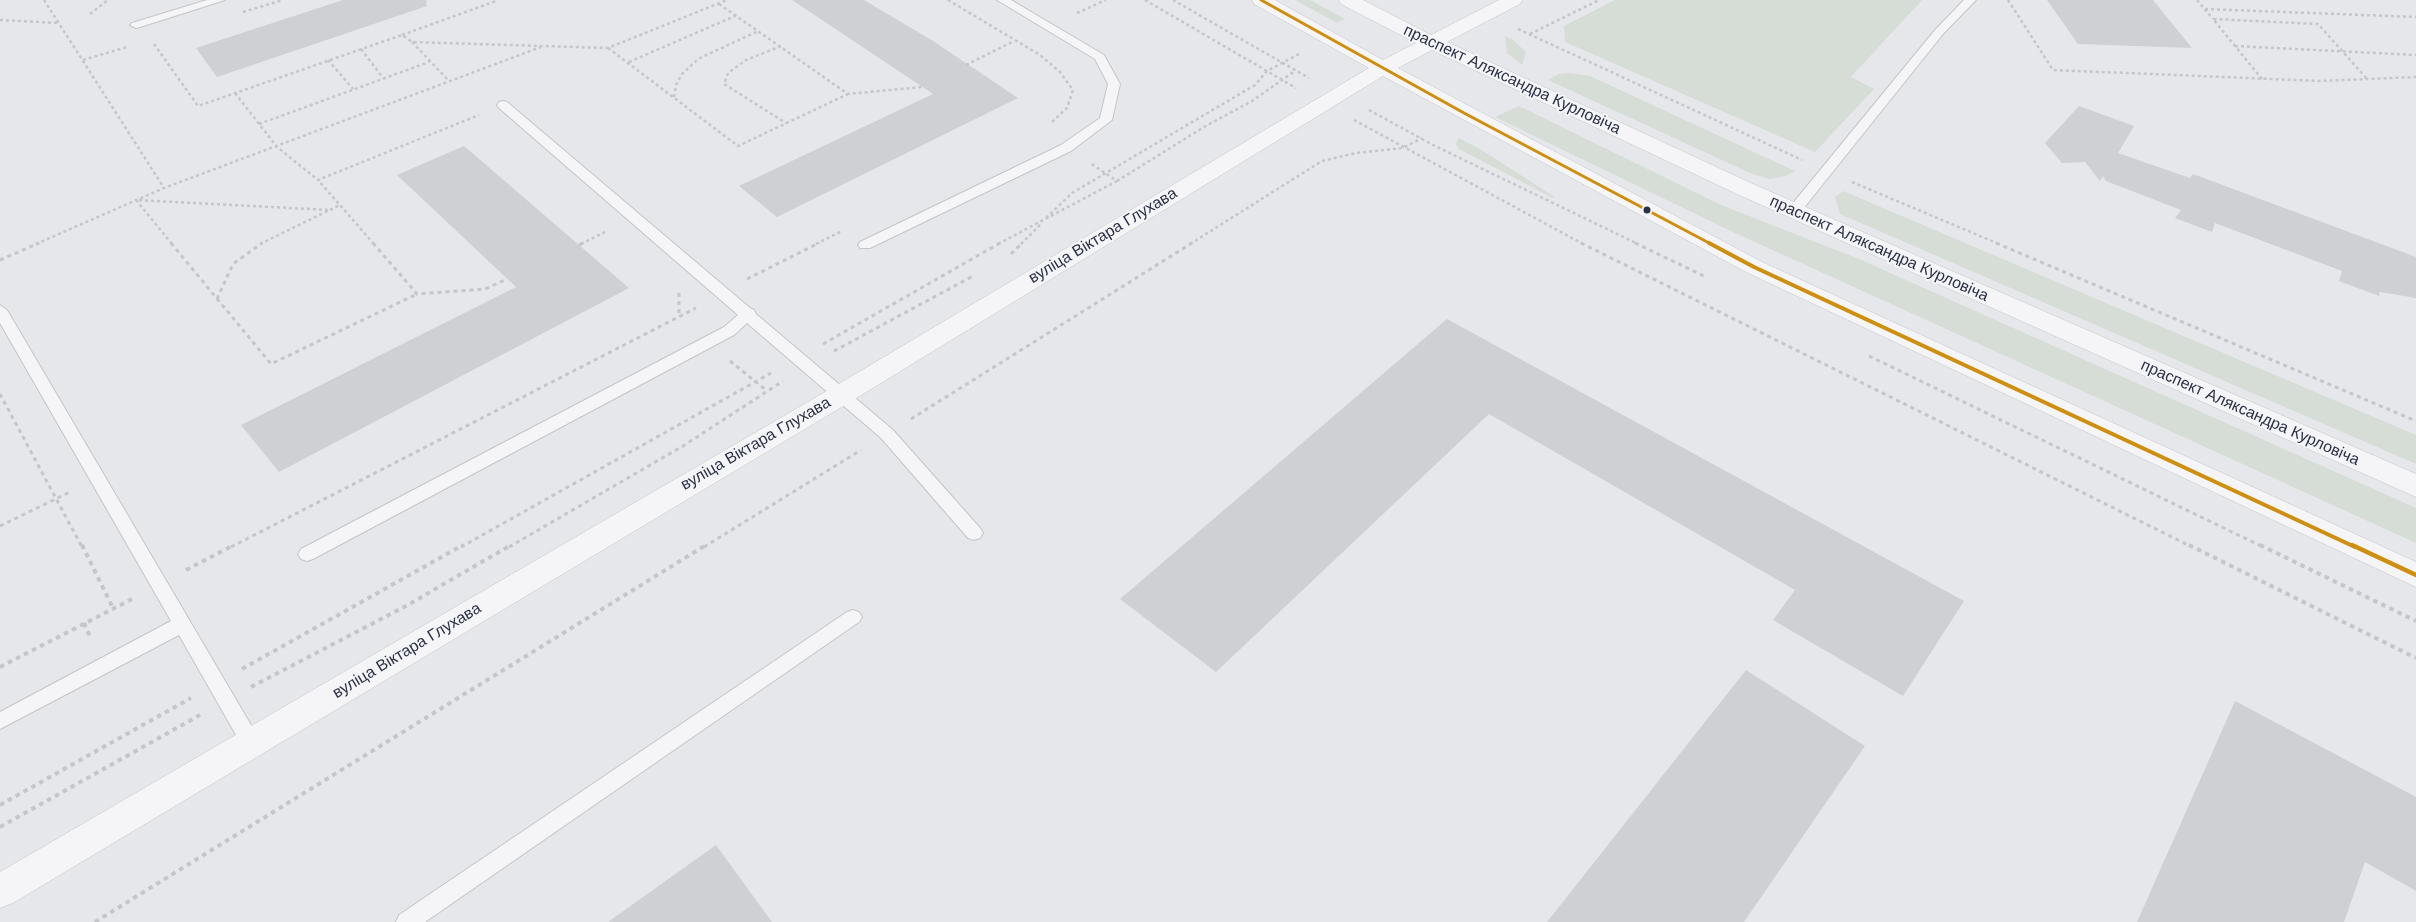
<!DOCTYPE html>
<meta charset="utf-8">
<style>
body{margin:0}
canvas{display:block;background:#e6e7ea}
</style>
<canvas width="2416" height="922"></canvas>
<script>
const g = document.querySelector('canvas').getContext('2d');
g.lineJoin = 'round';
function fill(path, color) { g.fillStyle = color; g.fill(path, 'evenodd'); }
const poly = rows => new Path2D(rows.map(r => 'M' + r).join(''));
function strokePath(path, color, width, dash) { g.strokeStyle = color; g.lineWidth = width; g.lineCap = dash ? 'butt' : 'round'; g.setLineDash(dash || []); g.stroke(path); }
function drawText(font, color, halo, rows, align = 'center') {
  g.font = font + ' Arial,sans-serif'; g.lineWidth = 4; g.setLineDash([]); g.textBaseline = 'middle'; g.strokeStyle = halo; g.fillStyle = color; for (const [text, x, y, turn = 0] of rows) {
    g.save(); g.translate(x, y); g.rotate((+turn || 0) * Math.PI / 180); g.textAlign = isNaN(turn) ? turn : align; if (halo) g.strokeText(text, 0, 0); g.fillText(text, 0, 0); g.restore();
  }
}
const green = poly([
 [1295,0,1310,0,1345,19,1337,23],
 [1615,0,1922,0,1851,77,1874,89,1815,152,1565,42,1564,26],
 [1505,36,1512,39,1526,52,1522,65,1507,53],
 [1570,73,1590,76,1795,171,1786,176,1769,179,1750,173,1548,80,1559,74],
 [1519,106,1721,205,1859,259,2416,508,2416,543,1733,232,1495,117],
 [1459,138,1485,152,1556,198,1551,197,1459,149,1456,144],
 [1843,191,2416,435,2416,464,1840,214,1835,197]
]);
const building = poly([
 [343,0,426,0,427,6,217,77,196,48],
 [792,0,864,0,933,41,1018,98,777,217,739,186,933,94],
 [2047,0,2153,0,2192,48,2078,44],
 [2079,106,2134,126,2118,153,2190,178,2193,174,2416,257,2416,298,2380,292,2379,296,2339,281,2342,271,2215,223,2212,232,2175,218,2181,210,2106,181,2103,176,2100,181,2085,162,2062,163,2045,143],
 [464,146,629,288,279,472,241,425,516,287,397,175],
 [1447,319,1964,601,1903,696,1773,620,1795,590,1489,414,1216,672,1120,599],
 [1746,670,1865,746,1744,922,1547,922],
 [2235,701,2416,797,2416,891,2365,862,2344,922,2137,922],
 [716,845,772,922,608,922]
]);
const pathFar2 = poly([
 [44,0,164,188],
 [948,0,1040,55,1060,72,1073,90,1067,108,1050,124],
 [1145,0,1296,88],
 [1173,0,1309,78],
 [2008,0,2053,70,2320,81,2416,77],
 [2197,0,2213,19],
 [719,4,848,94,922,87],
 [2205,9,2416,17],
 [243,12,283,0],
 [1077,13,1106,0],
 [90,14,108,0],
 [0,20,58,23],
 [1518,29,1802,160],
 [1530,34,1599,0],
 [402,35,496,1],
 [412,42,449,81],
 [154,44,198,106,402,35,412,42,608,48,727,0],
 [781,46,746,60,728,73,724,84,786,123],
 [2235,46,2416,55],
 [608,48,738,146,848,94],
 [361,49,383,78],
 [83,60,127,47],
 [328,60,353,89],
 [629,62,735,16],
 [966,65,1014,41],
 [2262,79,2213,19,2318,24,2368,80],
 [235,93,277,147,318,180],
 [674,97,676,85,682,74,698,59,758,31],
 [1369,110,1435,146,1638,244],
 [1354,120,1583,244],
 [259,124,429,62],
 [1117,181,1204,127,1252,101,1295,71],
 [1852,182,1999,244],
 [1046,218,1072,193,1255,85,1267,71,1299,54],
 [36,244,164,188,541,47],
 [172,244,136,200,329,210],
 [260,244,340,205],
 [374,244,318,180,479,115],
 [581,244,607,231],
 [816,244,842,231],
 [998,244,1117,181,1090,163],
 [1021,244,1042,223],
 [1190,244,1322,161,1356,153,1403,148,1422,138]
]);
const pathFar1 = poly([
 [171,243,271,364,417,294],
 [373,243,417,294,485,289,507,279],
 [1581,243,2192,547],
 [1635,243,1704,276],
 [1996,243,2416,421],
 [579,245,583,243],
 [1011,254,1022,243],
 [0,260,39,243],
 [747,279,819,243],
 [679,293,679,316],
 [217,299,233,264,262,243],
 [823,344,1000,243],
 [834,351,973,276],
 [1869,356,2263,547],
 [730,361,766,390],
 [0,394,82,547],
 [911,419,1192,243],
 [0,526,72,491],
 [231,547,696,308],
 [461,547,771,373],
 [509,547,683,446,783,381],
 [704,547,861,450]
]);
const path = poly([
 [82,545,113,608],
 [2189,545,2416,658],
 [2260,545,2416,621],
 [186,570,234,545],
 [84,623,91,639],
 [0,667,134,598],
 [242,669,463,545],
 [251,687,406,606,511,545],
 [0,805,191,698],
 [0,827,200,715],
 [95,922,706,545]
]);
const service = poly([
 [207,0,225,0,140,27,136,28,130,25,132,23,207,0],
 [997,0,1011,0,1104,55,1120,84,1112,120,1071,151,870,248,860,248,858,245,860,242,1061,145,1100,118,1108,84,1095,59,997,0],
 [1964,0,1976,0,1943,34,1799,214,1789,214,1787,211,1789,208,1935,30,1964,0],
 [503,101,507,102,750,308,754,310,756,314,893,430,980,528,983,533,980,538,974,540,968,538,881,438,747,323,734,335,313,559,307,561,301,559,298,554,301,549,724,327,738,315,499,108,497,105,499,102,503,101],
 [0,305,7,310,258,737,261,743,258,749,251,752,244,749,179,635,0,729,0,712,171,621,0,323,0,305],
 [853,610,859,612,862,617,859,622,425,922,396,922,399,915,847,612,853,610]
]);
const minor = poly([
 [1252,0,1275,0,1383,60,1416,43,1341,4,1339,0,1363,0,1431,35,1499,0,1522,0,1520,4,1447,42,1753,184,2416,474,2416,497,1737,194,1432,50,1398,68,1762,262,2416,562,2416,587,1746,272,1383,76,850,402,13,903,0,908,0,872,832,388,1369,68,1254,4,1252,0]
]);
const bus1Far2 = poly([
 [1261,0,1464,113,1711,244]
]);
const bus1Far1 = poly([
 [1709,243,1754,267,2355,547]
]);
const bus1 = poly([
 [2352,545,2416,575]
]);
const markers = [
 [1647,210,4.5,"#2c3144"]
];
const streetNames = [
 ["праспект Аляксандра Курловіча",1512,80,25],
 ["вуліца Віктара Глухава",1103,236,-31],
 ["праспект Аляксандра Курловіча",1879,249,24],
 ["праспект Аляксандра Курловіча",2250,413,24],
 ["вуліца Віктара Глухава",756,444,-30],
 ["вуліца Віктара Глухава",407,651,-31]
];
fill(green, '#d5ddd6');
fill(building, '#cfd0d4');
strokePath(service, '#c4c5c8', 2);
strokePath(minor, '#c4c5c8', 1);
strokePath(pathFar2, '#c5c5ca', 2.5, [3, 3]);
strokePath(pathFar1, '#c5c5ca', 3, [4, 4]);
strokePath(path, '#c5c5ca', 4, [4.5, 4.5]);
fill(service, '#f5f5f7');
fill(minor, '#f5f5f7');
strokePath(bus1Far2, '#ce8f0e', 3);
strokePath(bus1Far1, '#ce8f0e', 4);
strokePath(bus1, '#ce8f0e', 4.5);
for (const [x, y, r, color] of markers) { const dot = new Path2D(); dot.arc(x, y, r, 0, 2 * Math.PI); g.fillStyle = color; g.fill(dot); strokePath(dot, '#f4f5f9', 2); }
drawText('16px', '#2c3144', '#f4f5f9', streetNames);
</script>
